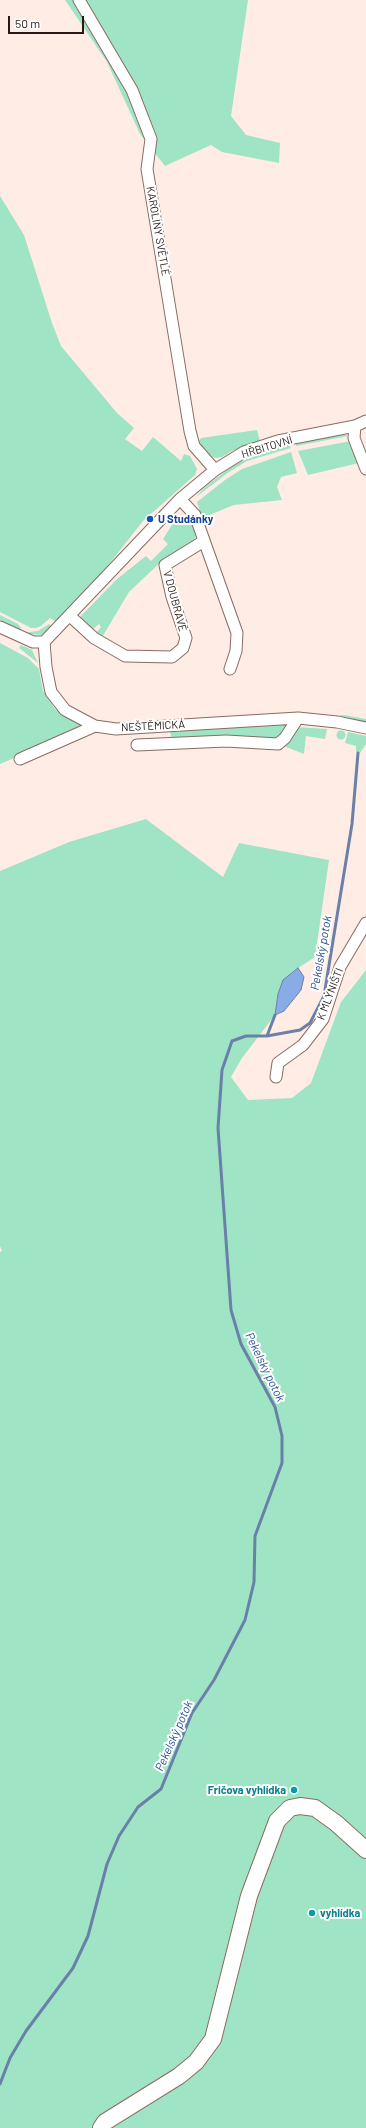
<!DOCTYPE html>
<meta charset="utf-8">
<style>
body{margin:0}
#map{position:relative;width:366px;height:2128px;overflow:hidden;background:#ffece4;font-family:Barlow,sans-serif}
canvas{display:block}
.scale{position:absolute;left:8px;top:16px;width:76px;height:18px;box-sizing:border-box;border:2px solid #251a16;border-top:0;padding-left:5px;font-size:12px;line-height:14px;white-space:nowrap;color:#251a16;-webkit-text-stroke:3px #fff;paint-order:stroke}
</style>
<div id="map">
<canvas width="366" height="2128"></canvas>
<div class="scale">50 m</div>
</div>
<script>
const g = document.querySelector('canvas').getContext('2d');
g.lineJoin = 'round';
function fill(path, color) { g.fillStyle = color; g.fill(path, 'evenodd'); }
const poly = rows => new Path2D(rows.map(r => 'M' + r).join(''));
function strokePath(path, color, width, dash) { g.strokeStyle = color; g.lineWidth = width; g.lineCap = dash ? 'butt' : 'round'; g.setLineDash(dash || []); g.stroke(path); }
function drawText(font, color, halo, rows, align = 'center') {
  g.font = font + ' Barlow,sans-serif'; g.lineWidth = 4; g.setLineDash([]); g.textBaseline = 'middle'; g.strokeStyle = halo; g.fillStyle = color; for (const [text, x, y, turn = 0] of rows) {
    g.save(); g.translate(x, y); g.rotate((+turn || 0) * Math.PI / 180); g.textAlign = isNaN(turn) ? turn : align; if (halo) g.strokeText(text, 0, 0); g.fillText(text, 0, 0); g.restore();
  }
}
const green = poly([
 [65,0,248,0,231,116,246,135,280,143,279,163,222,152,211,145,165,166,140,134,107,62],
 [0,196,24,235,52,323,61,346,117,413,134,428,125,439,142,451,153,437,181,461,184,454,190,456,197,469,195,475,143,521,106,568,56,622,50,618,41,626,36,628,31,628,0,612],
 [257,430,260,441,232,451,222,457,215,458,208,455,198,443,201,438],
 [343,434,348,436,296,446,296,444],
 [351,441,359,463,308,475,298,451],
 [289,445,291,448,247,461,229,472,196,497,205,487,235,464,264,452],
 [291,452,297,473,281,477,277,487,282,500,234,505,202,518,197,502,225,480,242,469],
 [186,514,190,517,196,528,195,541,163,560,129,592,101,639,96,633,101,627,99,624,92,630,80,617,117,579,146,556,151,561,168,544,163,539,175,520,184,518],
 [0,615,18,624,21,628,21,631,0,620],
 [49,624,53,627,42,635,26,634,29,632,38,631],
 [0,643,28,658,39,669,43,691,55,709,84,728,0,764],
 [21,645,32,650,38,663,19,648],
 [344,715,366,719,366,723,327,716],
 [287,724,289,726,277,741,172,739,170,732],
 [296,727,327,729,325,739,306,736,304,754,281,745],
 '336.5 735a4.5 4.5 0 1 1 9 0a4.5 4.5 0 1 1-9 0Z',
 [348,732,366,736,366,744,360,753,356,752,356,746,345,743],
 [146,819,223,877,239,843,329,860,315,957,292,972,278,994,275,1015,242,1058,231,1077,248,1100,292,1098,311,1083,341,1002,366,970,366,2128,0,2128,0,1252,2,1251,0,1246,0,871,69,842]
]);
const water = poly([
 [298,968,304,977,301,990,284,1011,275,1015,278,994,283,980,298,968]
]);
const stream = poly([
 [267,1036,275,1015],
 [0,2084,10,2058,26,2031,73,1968,88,1936,107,1864,119,1836,138,1807,161,1789,192,1713,214,1680,245,1620,254,1582,255,1536,282,1463,282,1436,275,1407,241,1344,231,1310,218,1128,222,1070,232,1041,246,1036,267,1036,300,1030,310,1023,324,996,352,824,358,753]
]);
const street = poly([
 [79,0,132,90,151,139,147,169,190,431,194,446,215,470],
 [355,426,354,438,366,469],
 [180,499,195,515,237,633,236,651,230,669],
 [70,616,94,638,125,656,172,657,183,648,186,638,172,597,165,565,204,541],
 [0,627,33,642,44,642],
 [44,642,180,499,215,470,244,452,278,441,355,426,366,421],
 [44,642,46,667,51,692,65,710,95,726,116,729,298,718,337,722,366,728],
 [137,745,226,741,278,744,285,738,298,718],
 [20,759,95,726],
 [276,1077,278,1063,303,1045,323,1019,340,967,366,923]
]);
const secondary = poly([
 [101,2128,105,2122,179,2076,196,2062,213,2039,249,1896,277,1821,290,1808,300,1806,315,1808,336,1823,366,1850]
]);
const markers = [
 [150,519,4,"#1a4fb4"],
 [294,1790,4,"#0f9aa8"],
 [312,1913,4,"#0f9aa8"]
];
const streetNames = [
 ["KAROLÍNY SVĚTLÉ",158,231,80],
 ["HŘBITOVNÍ",267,447,-17],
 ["V DOUBRAVĚ",175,601,75],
 ["NEŠTĚMICKÁ",153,726,-3],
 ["K MLÝNIŠTI",330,994,-69]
];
const transitNames = [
 ["U Studánky",158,519]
];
const cultureNames = [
 ["Fričova vyhlídka",286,1790],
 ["vyhlídka",320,1913,"left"]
];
const waterNames = [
 ["Pekelský potok",321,953,-80],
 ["Pekelský potok",265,1367,64],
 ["Pekelský potok",174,1736,-66]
];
fill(green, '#a0e4c6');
fill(water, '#89abe6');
strokePath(water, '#6b80a8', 1);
strokePath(stream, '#6b80a8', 3);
strokePath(street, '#886c61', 13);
strokePath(secondary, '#886c61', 18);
strokePath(street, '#fff', 11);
strokePath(secondary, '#fff', 16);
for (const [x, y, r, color] of markers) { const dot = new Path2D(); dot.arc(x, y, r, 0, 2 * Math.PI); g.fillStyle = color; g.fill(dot); strokePath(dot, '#fff', 1.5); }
drawText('11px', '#251a16', '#fff', streetNames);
drawText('bold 11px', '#164399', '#fff', transitNames, 'left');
drawText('bold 11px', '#0d838f', '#fff', cultureNames, 'right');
drawText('italic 12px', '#274f94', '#fff', waterNames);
</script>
